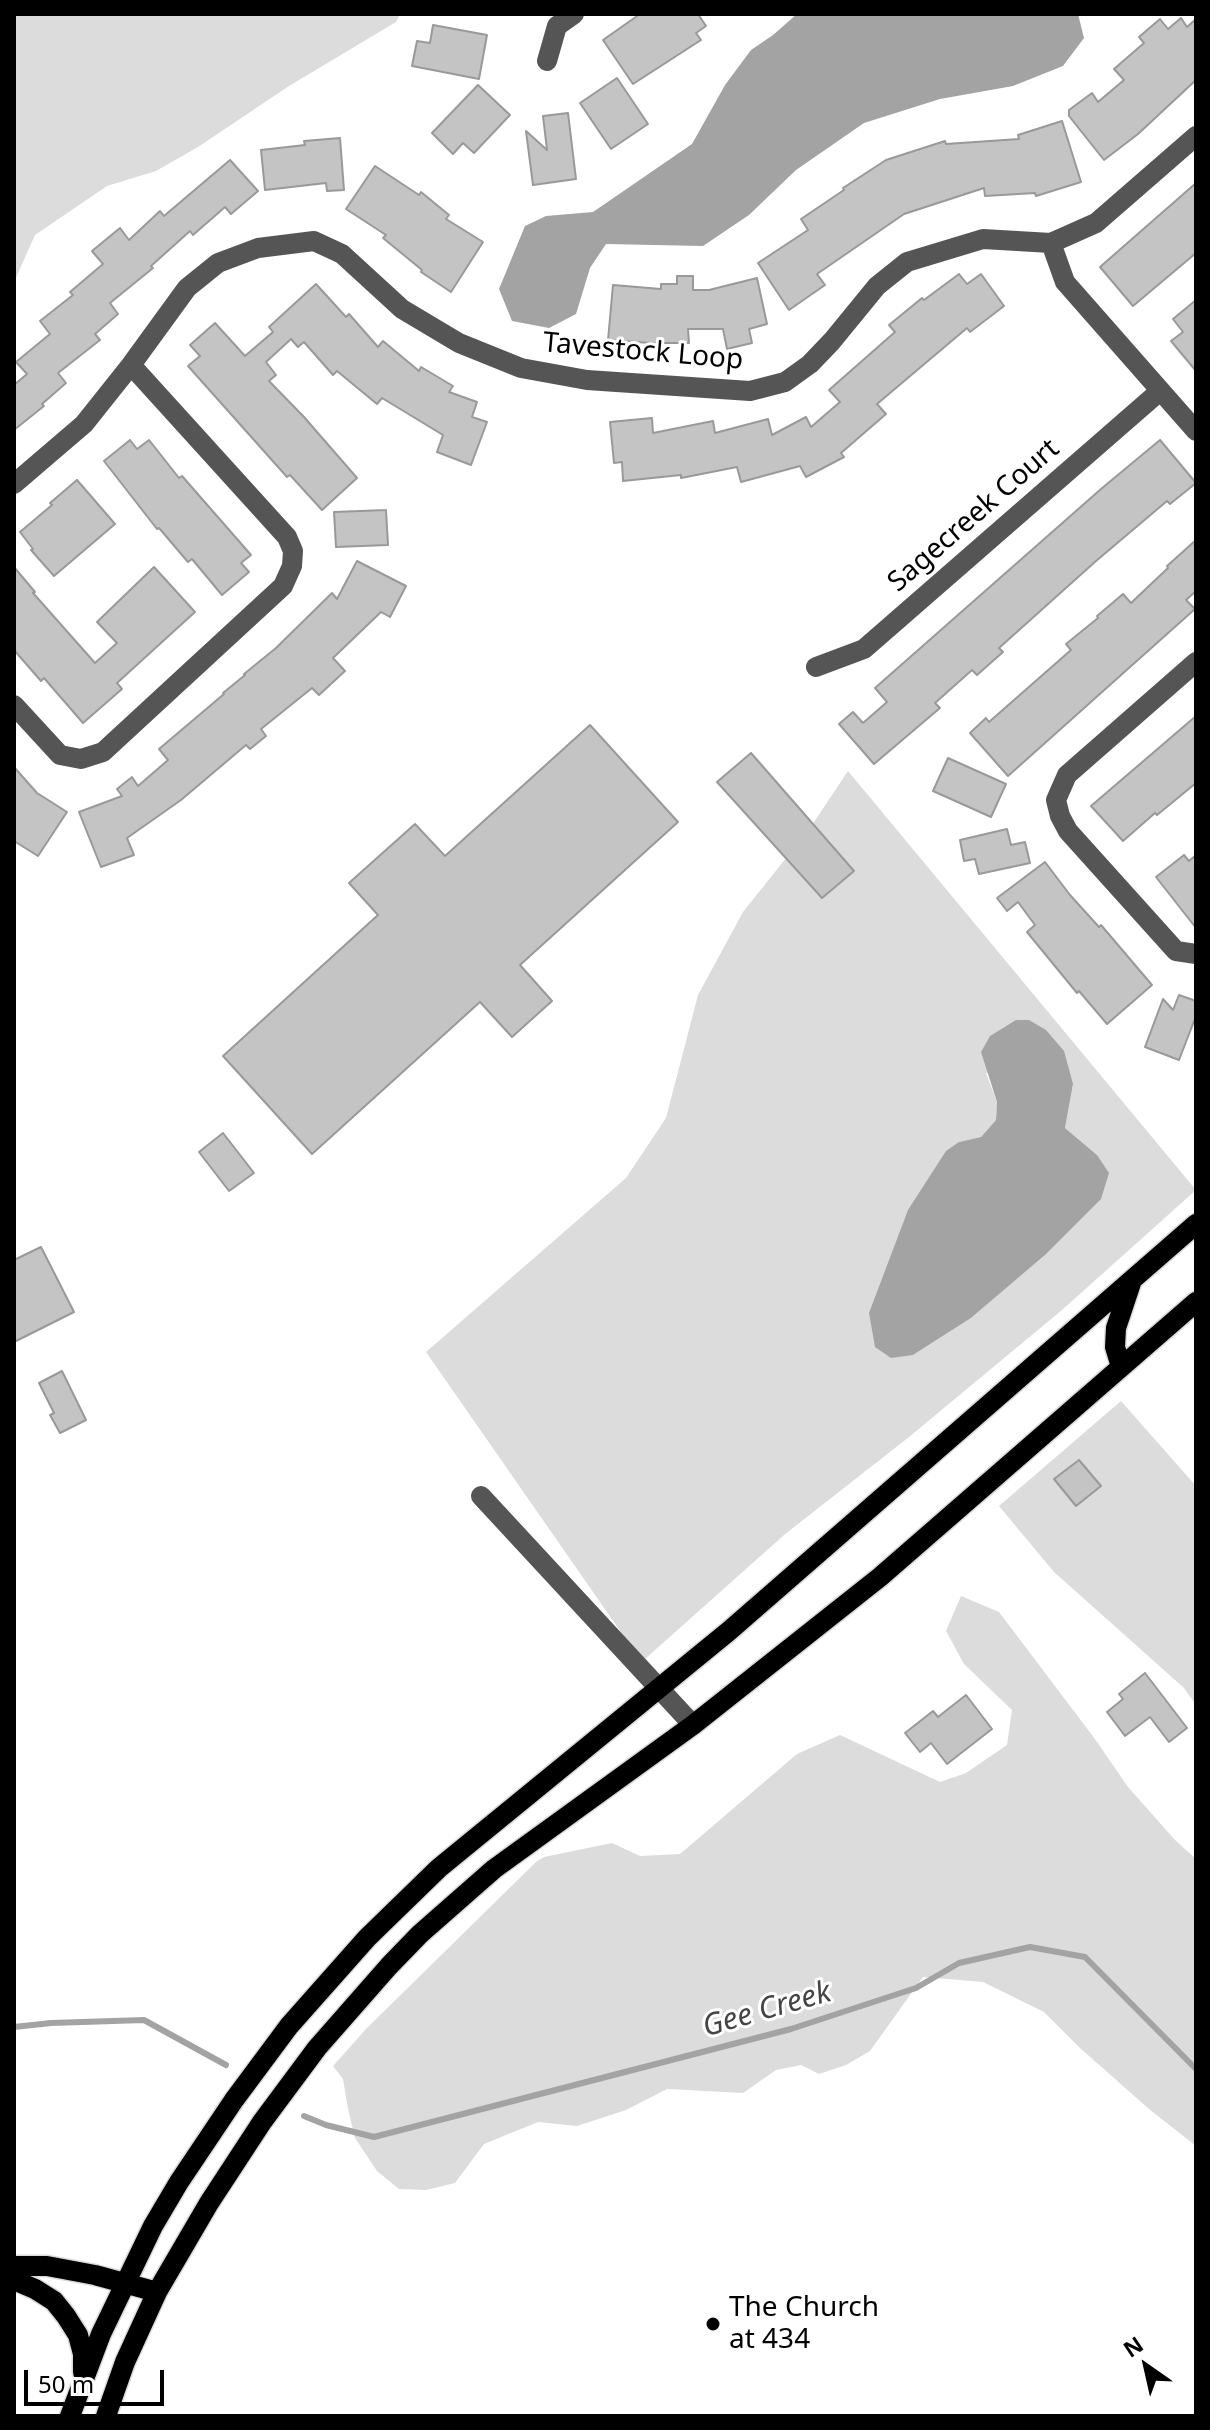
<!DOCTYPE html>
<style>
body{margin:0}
#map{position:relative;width:1210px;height:2430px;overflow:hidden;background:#fff;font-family:"Noto Sans",sans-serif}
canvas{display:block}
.frame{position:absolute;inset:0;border:16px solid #000;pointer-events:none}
.north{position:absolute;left:1106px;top:2326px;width:80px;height:80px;-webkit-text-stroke:6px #fff;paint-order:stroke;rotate:326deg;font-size:22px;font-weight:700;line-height:32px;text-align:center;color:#000}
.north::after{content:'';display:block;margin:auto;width:28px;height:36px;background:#000;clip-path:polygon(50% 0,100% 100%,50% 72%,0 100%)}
.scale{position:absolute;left:24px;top:2370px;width:140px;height:36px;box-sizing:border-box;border:4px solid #000;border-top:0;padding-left:10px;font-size:24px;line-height:28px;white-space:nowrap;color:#000;-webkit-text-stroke:6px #fff;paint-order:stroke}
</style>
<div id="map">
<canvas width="1210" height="2430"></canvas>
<div class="frame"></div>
<div class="north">N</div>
<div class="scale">50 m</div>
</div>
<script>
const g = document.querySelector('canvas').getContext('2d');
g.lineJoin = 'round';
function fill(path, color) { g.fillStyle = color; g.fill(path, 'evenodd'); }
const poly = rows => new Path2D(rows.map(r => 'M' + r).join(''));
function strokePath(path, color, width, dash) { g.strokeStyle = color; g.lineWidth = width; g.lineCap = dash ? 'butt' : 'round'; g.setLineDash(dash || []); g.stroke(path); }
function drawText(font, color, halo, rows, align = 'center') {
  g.font = font + ' "Noto Sans",sans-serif'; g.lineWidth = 6; g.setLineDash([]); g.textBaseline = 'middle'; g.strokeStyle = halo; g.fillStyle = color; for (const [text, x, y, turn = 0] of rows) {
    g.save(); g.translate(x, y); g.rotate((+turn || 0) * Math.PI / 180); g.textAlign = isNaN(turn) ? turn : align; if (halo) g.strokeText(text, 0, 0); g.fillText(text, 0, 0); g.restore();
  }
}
const green = poly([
 [14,14,400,14,396,22,289,86,198,147,156,171,107,186,35,235,14,282],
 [848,771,1196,1190,1062,1310,909,1437,784,1535,645,1659,625,1638,426,1352,626,1178,666,1118,698,995,743,912,810,828],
 [986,1073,1073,1084,1065,1128,1097,1155,1045,1255,971,1318,913,1355,959,1142,981,1137,996,1120,997,1102],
 [1121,1401,1196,1486,1196,1705,1184,1688,1054,1572,999,1506],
 [961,1596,999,1612,1095,1739,1128,1787,1175,1840,1196,1859,1196,2146,1149,2109,1080,2048,1044,2012,983,1982,923,1977,870,2051,846,2065,819,2074,801,2065,776,2070,743,2093,667,2089,626,2110,577,2126,538,2122,484,2144,455,2183,426,2190,399,2189,377,2171,355,2138,348,2109,343,2079,333,2066,366,2029,536,1862,544,1857,612,1843,640,1856,680,1854,797,1754,840,1735,940,1782,966,1773,1007,1745,1012,1710,964,1664,946,1631]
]);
const water = poly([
 [797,14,1078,14,1084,38,1063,66,1013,86,940,99,864,123,796,170,749,215,703,246,606,244,590,268,576,314,549,328,512,321,499,289,525,226,546,216,593,212,692,144,725,85,751,50,773,35],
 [1016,1020,1029,1020,1046,1030,1064,1051,1073,1084,1065,1128,1097,1155,1109,1173,1101,1199,1045,1255,971,1318,913,1355,891,1358,875,1347,869,1313,908,1210,946,1151,959,1142,981,1137,996,1120,997,1102,981,1052,990,1036]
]);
const stream = poly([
 [14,2027,51,2023,144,2020,226,2065],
 [304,2116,326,2125,374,2137,791,2029,916,1988,959,1963,1030,1947,1085,1957,1196,2069]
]);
const building = poly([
 [640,14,698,14,706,26,696,33,701,40,633,84,603,40,640,14],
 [1181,18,1187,27,1196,19,1196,80,1138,134,1104,160,1069,116,1069,110,1092,93,1098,102,1124,80,1114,69,1144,43,1139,37,1160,19,1168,29,1181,18],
 [433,25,487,35,479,79,412,66,417,41,430,43,433,25],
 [617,78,648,124,611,149,580,103,617,78],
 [478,85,510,115,474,153,463,143,453,154,432,133,478,85],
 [568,113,576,179,533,185,526,131,547,150,543,116,568,113],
 [1062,121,1081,182,1036,196,1035,193,985,196,984,188,904,214,817,274,825,285,789,310,758,263,808,230,801,219,844,190,843,188,886,160,945,141,946,144,1019,139,1018,135,1062,121],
 [340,138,344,190,327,191,326,183,265,190,261,150,305,145,304,141,340,138],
 [230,160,258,191,231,214,225,207,193,235,190,231,151,266,153,268,110,303,118,314,95,334,100,340,58,373,66,383,42,404,44,406,14,430,14,385,27,374,16,362,50,334,40,321,73,295,70,292,103,264,92,251,120,228,129,240,160,211,164,216,230,160],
 [375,166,419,195,421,192,449,215,446,219,483,242,451,292,421,272,422,270,383,238,386,235,346,209,375,166],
 [1196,183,1196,253,1133,306,1100,267,1196,183],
 [959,274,967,284,981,274,1004,306,970,332,967,328,877,404,886,414,841,453,844,457,806,477,800,466,741,482,737,467,681,478,681,475,623,481,622,462,614,463,610,422,652,418,653,433,713,421,715,433,768,419,772,435,806,417,811,427,840,402,829,390,895,332,889,325,922,298,924,300,959,274],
 [677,276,693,276,693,290,709,290,757,278,767,324,749,329,752,343,727,349,723,329,688,329,689,343,650,343,608,340,613,285,661,289,661,284,677,284,677,276],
 [316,284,346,317,349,314,378,347,383,341,419,371,421,367,453,386,449,392,477,402,472,417,487,422,471,465,437,452,443,435,382,398,377,404,337,371,333,375,304,342,298,347,291,339,266,362,276,375,269,381,304,417,357,478,322,510,290,475,287,477,188,366,200,356,190,345,215,323,245,356,273,332,269,327,316,284],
 [1196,300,1196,371,1171,341,1183,332,1173,319,1196,300],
 [130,440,137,449,149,440,179,478,182,476,251,555,241,563,249,572,222,595,192,559,188,562,159,528,157,529,104,461,130,440],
 [1160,440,1196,483,1170,504,1167,501,1096,561,999,648,1003,652,977,675,972,670,935,703,940,708,874,764,839,724,853,712,863,723,887,702,875,688,1101,489,1160,440],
 [77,480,115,524,54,576,31,550,33,549,20,532,52,505,50,503,77,480],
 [386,510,388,545,336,547,334,512,386,510],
 [1196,540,1196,591,1186,600,1195,609,1008,776,970,733,986,718,989,722,1071,650,1066,644,1098,618,1097,616,1123,594,1131,603,1168,568,1167,566,1196,540],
 [357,561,406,586,390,617,381,612,333,658,345,671,319,695,312,688,261,729,266,736,250,749,246,745,181,800,127,838,134,855,101,867,79,812,122,796,117,789,132,777,138,786,168,760,159,749,224,694,223,693,245,675,244,674,276,648,332,593,337,599,357,561],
 [14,567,35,592,33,593,95,663,117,643,97,622,154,567,195,612,117,683,122,689,83,723,44,678,41,681,14,650,14,567],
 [1196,716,1196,783,1157,815,1155,813,1123,841,1091,806,1196,716],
 [590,725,678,822,520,965,552,1001,512,1037,480,1002,312,1154,223,1056,378,915,349,883,415,824,445,856,590,725],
 [751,753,854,871,822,898,717,782,751,753],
 [948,758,1006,784,991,817,933,791,948,758],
 [14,767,37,793,67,812,38,856,14,841,14,767],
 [1007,829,1011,845,1025,842,1030,863,979,874,975,859,964,861,960,840,1007,829],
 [1184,855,1189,861,1196,855,1196,928,1156,877,1184,855],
 [1045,862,1070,895,1099,927,1101,925,1152,985,1107,1024,1079,991,1077,993,1027,932,1035,925,1018,902,1007,911,997,898,1045,862],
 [1179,995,1196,1001,1196,1016,1179,1060,1145,1047,1163,999,1173,1010,1179,995],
 [223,1133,254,1173,229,1191,199,1152,223,1133],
 [41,1247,74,1312,14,1342,14,1260,41,1247],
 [62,1371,86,1420,60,1433,50,1415,54,1413,39,1383,62,1371],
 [1079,1460,1101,1486,1076,1506,1054,1479,1079,1460],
 [1145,1673,1187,1728,1169,1742,1150,1717,1125,1736,1107,1712,1123,1699,1119,1694,1145,1673],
 [966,1695,992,1729,947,1764,931,1743,920,1752,905,1733,933,1711,938,1717,966,1695]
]);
const minor = poly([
 [547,61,557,26,574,14],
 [1051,243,1065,282,1196,431],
 [14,484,84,424,131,365,187,288,218,263,258,248,314,241,342,254,402,309,459,343,521,368,587,380,750,391,785,382,810,364,832,341,877,286,907,262,983,239,1051,243,1096,223,1196,136],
 [1196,662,1067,775,1056,800,1060,816,1068,831,1176,951,1196,954],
 [816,667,864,649,1160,391],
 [14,705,60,755,81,759,103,752,283,586,292,566,293,551,287,537,131,365],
 [481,1496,693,1725]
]);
const major = poly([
 [1121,1367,1115,1347,1116,1328,1132,1280],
 [14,2266,47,2266,95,2275,157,2292],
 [14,2280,35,2289,54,2301,66,2316,78,2335,83,2354,83,2372],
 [70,2416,101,2334,153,2226,179,2182,234,2100,289,2026,367,1938,439,1868,729,1631,1196,1224],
 [106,2416,125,2362,157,2292,209,2203,262,2122,317,2048,389,1966,420,1934,494,1869,693,1725,880,1577,1196,1302]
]);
const markers = [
 [713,2324,8,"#000"]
];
const streetNames = [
 ["Tavestock Loop",643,352,5],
 ["Sagecreek Court",974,516,-41]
];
const poiNames = [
 ["The Church",729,2308],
 ["at 434",729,2340]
];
const waterNames = [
 ["Gee Creek",767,2010,-16]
];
fill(green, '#dcdcdc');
fill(water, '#a3a3a3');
strokePath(stream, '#a3a3a3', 6);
fill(building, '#c4c4c4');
strokePath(building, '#999', 2);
strokePath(major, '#dbdbdb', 23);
strokePath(minor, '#555', 20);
strokePath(major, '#000', 20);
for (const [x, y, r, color] of markers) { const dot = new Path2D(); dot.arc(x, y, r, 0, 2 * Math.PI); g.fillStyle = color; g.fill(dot); strokePath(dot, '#fff', 3); }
drawText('28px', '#000', '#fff', streetNames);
drawText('28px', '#000', '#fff', poiNames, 'left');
drawText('italic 30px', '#444', '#fff', waterNames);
</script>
